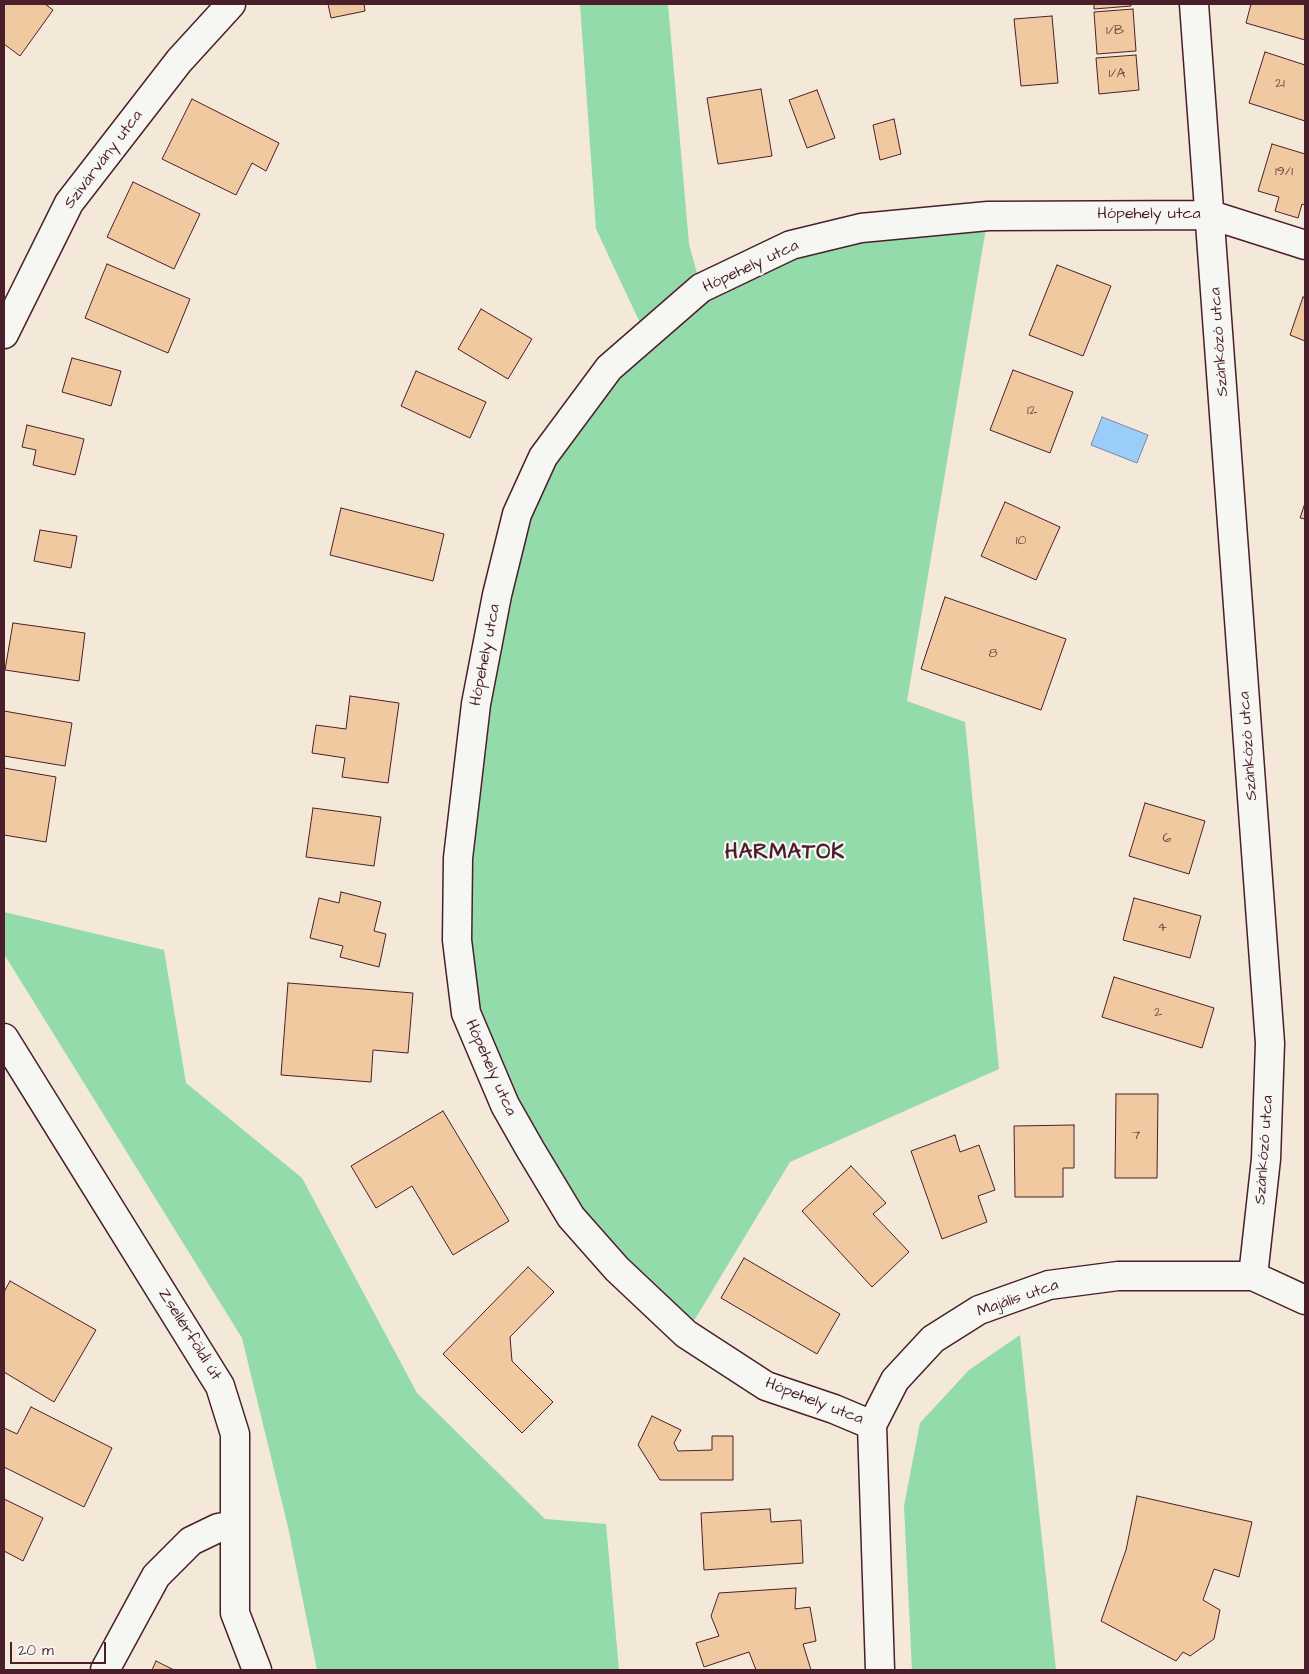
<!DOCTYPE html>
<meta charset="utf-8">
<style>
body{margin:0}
#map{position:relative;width:1309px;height:1674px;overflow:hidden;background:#f4e8d9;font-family:"Architects Daughter",sans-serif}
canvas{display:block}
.frame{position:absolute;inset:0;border:5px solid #4a1f2b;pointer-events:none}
.scale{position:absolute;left:10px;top:1642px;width:96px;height:22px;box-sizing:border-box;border:2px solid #4a1f2b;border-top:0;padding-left:6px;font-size:15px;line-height:18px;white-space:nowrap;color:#4a1f2b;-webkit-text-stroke:4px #f6f6f2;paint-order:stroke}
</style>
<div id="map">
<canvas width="1309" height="1674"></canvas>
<div class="frame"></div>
<div class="scale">20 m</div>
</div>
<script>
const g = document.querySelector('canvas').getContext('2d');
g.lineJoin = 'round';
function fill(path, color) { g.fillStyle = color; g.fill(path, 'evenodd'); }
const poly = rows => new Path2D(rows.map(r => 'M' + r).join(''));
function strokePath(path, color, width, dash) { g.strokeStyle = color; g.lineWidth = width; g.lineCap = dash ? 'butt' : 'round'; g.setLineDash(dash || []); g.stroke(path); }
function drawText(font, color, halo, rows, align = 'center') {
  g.font = font + ' "Architects Daughter",sans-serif'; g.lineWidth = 4.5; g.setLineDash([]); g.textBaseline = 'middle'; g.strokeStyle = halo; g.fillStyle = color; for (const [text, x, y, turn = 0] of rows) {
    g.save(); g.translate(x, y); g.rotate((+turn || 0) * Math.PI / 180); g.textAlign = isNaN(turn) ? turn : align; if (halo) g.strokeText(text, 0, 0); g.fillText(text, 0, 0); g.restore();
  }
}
const green = poly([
 [580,4,668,4,689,244,701,288,861,228,988,216,907,701,965,722,999,1069,790,1162,686,1334,551,1184,484,1058,458,858,517,514,599,380,649,342,596,229],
 [4,912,164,950,186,1083,302,1178,417,1393,545,1519,606,1524,619,1670,317,1670,288,1527,242,1338,4,954],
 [1020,1335,1056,1670,912,1670,904,1506,920,1423,969,1370]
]);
const water = poly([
 [1102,417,1148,435,1137,463,1091,445,1102,417]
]);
const building = poly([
 [4,4,45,4,53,10,20,56,4,44,4,4],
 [328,4,364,4,365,11,331,18,328,4],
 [1094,4,1131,4,1131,6,1094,9,1094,4],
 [1251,4,1305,4,1305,40,1246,23,1251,4],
 [1133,9,1136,51,1097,54,1094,12,1133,9],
 [1052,16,1058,83,1021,86,1014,19,1052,16],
 [1265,52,1305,65,1305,121,1249,103,1265,52],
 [1136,55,1139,90,1099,94,1096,58,1136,55],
 [761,89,772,156,718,164,707,98,761,89],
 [817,90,835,138,807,148,789,100,817,90],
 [192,99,279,143,266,171,252,163,236,195,162,159,192,99],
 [894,119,901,154,880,160,873,125,894,119],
 [1272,144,1305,154,1305,205,1302,204,1298,218,1275,211,1279,197,1258,191,1272,144],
 [133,182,200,214,174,269,107,237,133,182],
 [107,264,190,299,168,353,85,318,107,264],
 [1057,265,1111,286,1083,356,1029,335,1057,265],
 [1303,297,1305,298,1305,341,1290,335,1303,297],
 [481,309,532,339,508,379,458,349,481,309],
 [72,358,121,371,111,406,62,392,72,358],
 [1013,370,1073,392,1050,453,990,430,1013,370],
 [416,371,486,402,470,438,401,406,416,371],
 [27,425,84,439,75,475,33,465,36,450,22,447,27,425],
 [1005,502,1060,527,1036,580,981,556,1005,502],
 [1305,503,1305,519,1300,518,1305,503],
 [341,508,444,534,433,581,330,555,341,508],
 [40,530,77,536,71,568,34,561,40,530],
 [945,597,1066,639,1041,710,921,669,945,597],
 [13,623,85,633,79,681,5,670,13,623],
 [350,696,399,703,388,783,342,777,345,758,312,753,316,725,346,729,350,696],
 [4,711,72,723,65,766,4,756,4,711],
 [4,768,56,777,46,842,4,835,4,768],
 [1145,803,1205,821,1189,874,1129,856,1145,803],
 [313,808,381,817,374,866,306,857,313,808],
 [341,892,381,902,374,931,386,934,379,967,340,957,343,946,310,938,319,898,339,903,341,892],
 [1134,898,1201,916,1190,958,1123,940,1134,898],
 [1114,977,1214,1008,1202,1048,1102,1017,1114,977],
 [288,983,413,993,408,1053,373,1050,371,1082,281,1075,288,983],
 [1116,1094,1158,1094,1157,1178,1115,1178,1116,1094],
 [443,1111,509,1221,453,1255,412,1186,376,1208,351,1166,443,1111],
 [1074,1125,1074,1168,1063,1168,1063,1197,1015,1197,1014,1126,1074,1125],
 [955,1135,960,1152,979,1145,995,1190,978,1196,987,1222,942,1239,911,1151,955,1135],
 [851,1166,886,1203,873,1214,909,1252,872,1287,802,1211,851,1166],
 [744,1258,840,1314,817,1354,721,1298,744,1258],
 [528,1267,554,1292,510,1337,512,1361,553,1402,522,1433,443,1354,528,1267],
 [10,1281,96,1330,54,1402,4,1372,4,1292,10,1281],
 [31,1407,112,1448,84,1507,4,1467,4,1428,17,1434,31,1407],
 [652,1416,681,1430,674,1443,678,1451,712,1450,712,1436,733,1436,733,1480,660,1480,638,1445,652,1416],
 [1137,1496,1252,1522,1239,1577,1214,1569,1203,1600,1220,1610,1214,1639,1190,1656,1183,1652,1176,1661,1101,1621,1126,1550,1137,1496],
 [4,1499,43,1518,23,1561,4,1551,4,1499],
 [770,1509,771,1522,801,1520,803,1563,704,1570,701,1513,770,1509],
 [796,1588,795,1609,810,1607,816,1641,803,1644,811,1670,756,1670,749,1652,704,1667,696,1643,719,1636,711,1616,719,1593,796,1588],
 [156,1661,174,1670,152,1670,156,1661]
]);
const minor = poly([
 [1194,4,1270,1043,1266,1159,1253,1276],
 [4,334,69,203,179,61,231,4],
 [4,1038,220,1386,235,1434,235,1613,257,1670],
 [872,1425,834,1409,766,1386,686,1334,617,1269,571,1217,530,1149,505,1105,466,1013,457,940,458,858,476,704,497,595,517,514,543,457,609,368,701,288,791,245,861,228,988,216,1211,215,1305,245],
 [105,1670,156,1576,191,1541,218,1528,235,1525],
 [880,1670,872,1425,895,1380,933,1339,979,1310,1049,1285,1118,1276,1253,1276,1305,1300]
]);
const numberNames = [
 ["1/B",1115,31],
 ["1/A",1117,74],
 ["21",1280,84],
 ["19/1",1284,172],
 ["12",1032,411],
 ["10",1021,541],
 ["8",993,654],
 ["6",1167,839],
 ["4",1162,928],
 ["2",1158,1013],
 ["7",1136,1136]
];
const streetNames = [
 ["Szivárvány utca",104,160,-53],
 ["Hópehely utca",1149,215],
 ["Hópehely utca",751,267,-25],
 ["Szánkózó utca",1220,342,-94],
 ["Hópehely utca",486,655,-79],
 ["Szánkózó utca",1249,746,-94],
 ["Hópehely utca",490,1068,66],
 ["Szánkózó utca",1265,1150,-86],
 ["Majális utca",1018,1299,-19],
 ["Zsellérföldi út",189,1335,58],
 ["Hópehely utca",814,1402,21]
];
const districtNames = [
 ["HARMATOK",785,854]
];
fill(green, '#93dbaa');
fill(water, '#9acdf7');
strokePath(water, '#7a87a5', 1);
fill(building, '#f1c9a0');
strokePath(building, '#4a1f2b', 1);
strokePath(minor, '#4a1f2b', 31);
strokePath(minor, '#f6f6f2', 28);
drawText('14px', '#744a48', null, numberNames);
drawText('16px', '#4a1f2b', '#f6f6f2', streetNames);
g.letterSpacing = '1px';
drawText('bold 21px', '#4a1f2b', '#f6f6f2', districtNames);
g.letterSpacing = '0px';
</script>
